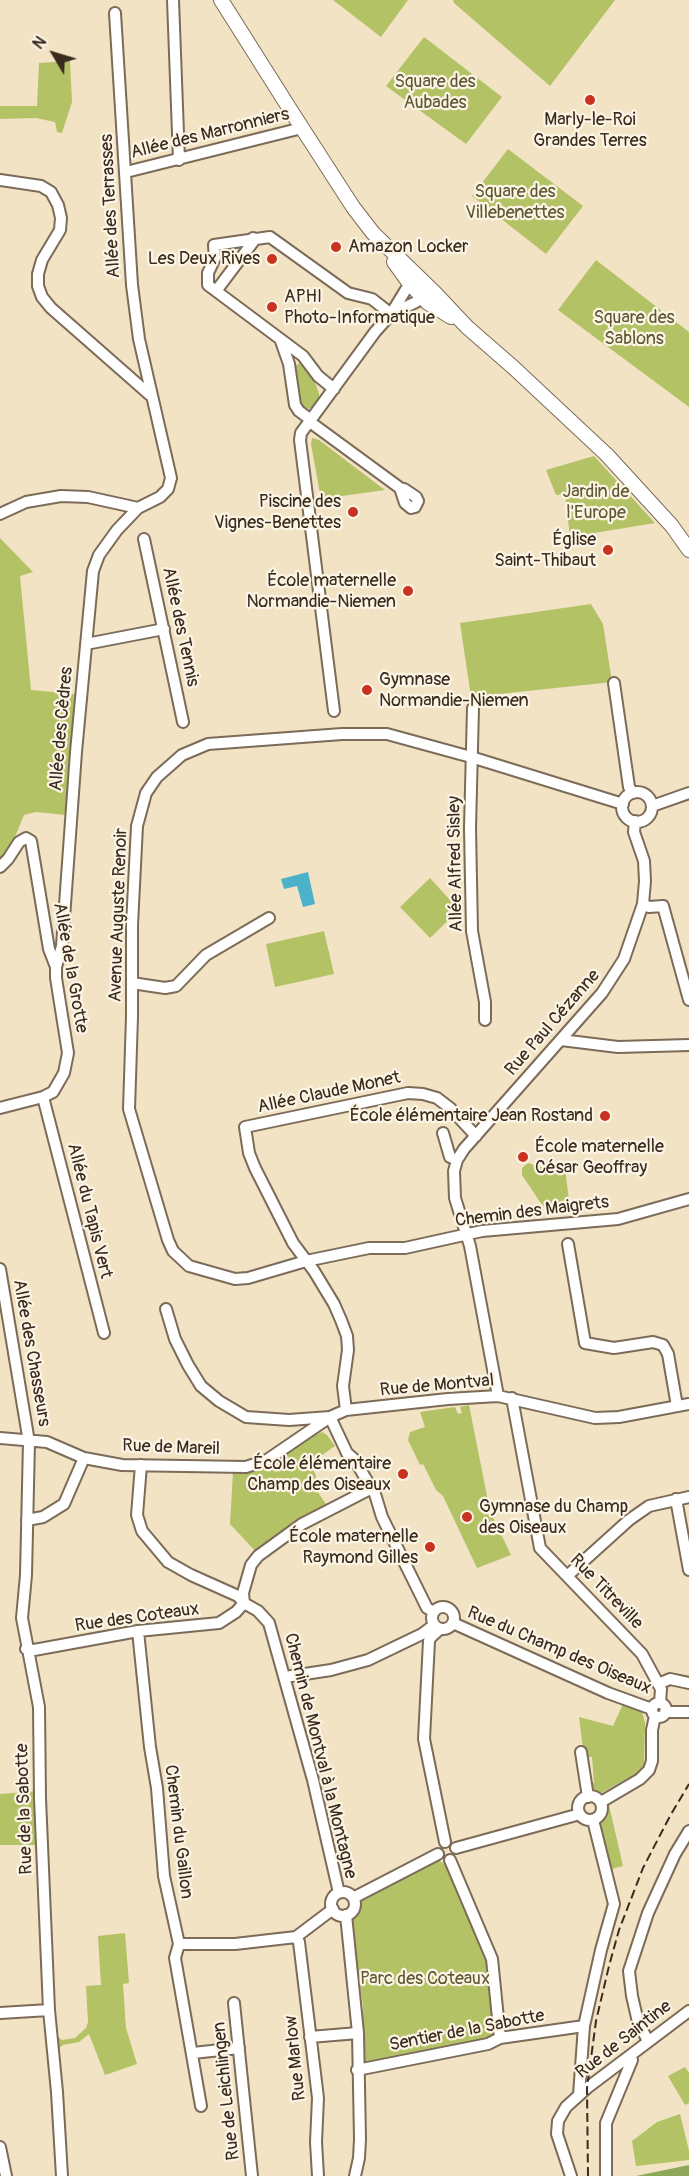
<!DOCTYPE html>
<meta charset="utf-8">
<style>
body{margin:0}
#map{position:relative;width:689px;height:2176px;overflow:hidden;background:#f2e3c4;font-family:Pangolin,sans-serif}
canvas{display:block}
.north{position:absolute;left:24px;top:24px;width:60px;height:60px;-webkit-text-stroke:4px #fcf5e5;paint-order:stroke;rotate:308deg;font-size:16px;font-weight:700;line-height:24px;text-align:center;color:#3b2a1e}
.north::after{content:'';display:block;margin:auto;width:21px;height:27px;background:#3b2a1e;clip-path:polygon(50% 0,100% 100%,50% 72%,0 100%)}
</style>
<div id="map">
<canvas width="689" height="2176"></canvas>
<div class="north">N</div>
</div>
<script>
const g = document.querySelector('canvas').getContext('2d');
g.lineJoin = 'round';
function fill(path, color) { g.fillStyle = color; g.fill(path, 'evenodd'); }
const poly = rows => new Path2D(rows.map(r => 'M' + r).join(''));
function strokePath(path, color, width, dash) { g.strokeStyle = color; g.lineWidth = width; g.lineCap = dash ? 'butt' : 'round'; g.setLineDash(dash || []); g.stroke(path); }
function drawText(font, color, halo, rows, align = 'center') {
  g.font = font + ' Pangolin,sans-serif'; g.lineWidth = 4.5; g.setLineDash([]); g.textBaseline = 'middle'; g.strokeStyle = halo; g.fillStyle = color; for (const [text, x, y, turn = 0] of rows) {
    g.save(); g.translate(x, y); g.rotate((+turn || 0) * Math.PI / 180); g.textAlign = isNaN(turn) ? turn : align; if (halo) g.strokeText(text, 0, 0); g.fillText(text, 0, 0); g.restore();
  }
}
const green = poly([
 [333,0,408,0,381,37],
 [453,0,615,0,550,86,454,3],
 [424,37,502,97,466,144,386,86],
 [70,61,72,102,62,133,57,132,55,122,36,118,0,119,0,106,37,106,39,63],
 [508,149,583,206,546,254,472,196],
 [596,260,689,332,689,407,558,310],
 [300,363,304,365,312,375,319,393,319,401,316,405,308,409,299,405,294,370,295,366],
 [312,438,319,440,385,490,321,499,311,444],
 [594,456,655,523,570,537,565,494,556,495,546,470],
 [0,538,33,572,20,576,31,690,75,694,66,815,36,812,24,815,12,844,0,860],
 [591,604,603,624,612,682,471,697,460,623],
 [430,878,459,910,430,938,400,907],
 [324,931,334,974,275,987,266,944],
 [528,1163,555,1171,565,1168,570,1208,547,1210,540,1202,522,1175,522,1168],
 [469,1405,490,1511,511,1555,477,1568,443,1496,436,1490,423,1464,420,1465,408,1440,410,1432,425,1427,420,1412,455,1407,458,1414,462,1413,460,1407],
 [322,1432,327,1435,335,1446,309,1464,316,1475,315,1488,328,1507,258,1554,230,1524,233,1472],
 [623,1704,642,1711,645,1723,644,1766,637,1773,596,1796,591,1793,588,1784,594,1783,592,1757,584,1757,579,1717,613,1726],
 [37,1791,38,1845,0,1845,0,1794],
 [609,1805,623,1866,608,1870,597,1821,604,1808],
 [437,1858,441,1862,448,1864,489,1961,496,2032,488,2039,365,2063,362,2043,363,2006,351,1919,364,1897],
 [125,1933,129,1983,123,1984,126,2028,137,2064,105,2075,89,2034,79,2042,63,2045,57,2050,57,2036,62,2040,75,2038,86,2028,88,2022,86,1986,101,1985,98,1936],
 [685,2067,689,2073,689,2103,685,2105,668,2076],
 [680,2114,689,2151,689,2160,636,2166,632,2141,657,2122]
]);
const forest = poly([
 [689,2165,689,2176,636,2176]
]);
const water = poly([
 [308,872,315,904,303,907,297,886,284,889,281,879]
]);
const minor = poly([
 [173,0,179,160],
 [126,172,302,128],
 [0,180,41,186,51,192,58,205,61,218,60,230,42,260,38,274,38,286,42,297,51,308,150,395],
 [216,291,253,242,253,238],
 [391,314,416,302,425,292],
 [281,341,289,364,295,405,299,411,311,420],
 [334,389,318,376,303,356,208,285,208,273,215,258,214,245,270,237,348,293,372,299,391,314],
 [310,422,400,488,404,489,416,497,418,501,415,507,411,508,405,503,400,488],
 [0,514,26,502,61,496,88,497,138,508],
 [144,539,183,722],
 [86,644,164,629],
 [614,683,629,787,633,793],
 [473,708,470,828,472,931,485,1002,485,1020],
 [334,711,300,440,301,433,375,332,391,314,405,291,410,284,415,282],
 '622 807a15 15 0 1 1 30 0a15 15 0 1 1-30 0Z',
 [623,804,471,757,387,734,342,734,208,744,182,755,157,777,146,793,137,826,132,925,132,1017,129,1109,168,1240,173,1251,189,1266,235,1279,248,1278,306,1261,369,1248,405,1248,482,1231,618,1219,689,1199],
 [652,806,689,793],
 [0,867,8,859,19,842,26,838,31,841,49,949,56,967,56,978,68,1053,64,1073,53,1092,43,1097,0,1108],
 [643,904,649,907,663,906,689,1000],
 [56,967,62,946,76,752,93,571,99,555,117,530,138,508,160,497,168,489,171,478,139,339,132,285,115,13],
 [132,983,165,988,176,986,206,955,269,918],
 [561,1040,618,1047,689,1045],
 [43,1097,104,1333],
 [443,1133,450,1157,457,1160],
 [568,1244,585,1343,614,1348,653,1342,663,1345,668,1354,677,1406],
 [0,1269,29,1442,26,1575,22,1618,39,1707,40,1798,49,2010,57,2092,62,2176],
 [166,1309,175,1339,188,1365,201,1386,219,1401,246,1417,289,1420,330,1417],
 [498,1396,470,1246,455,1198,454,1171,457,1160,464,1149,602,993,624,959,643,904,645,881,644,861,634,832,635,821],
 [512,1398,540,1548,642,1654,661,1689,660,1703],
 [346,1410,343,1386,348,1350,347,1336,341,1320,334,1304,314,1271,293,1243,255,1168,249,1153,245,1127,408,1093,423,1094,437,1098,450,1108,476,1136],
 [330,1417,347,1453,354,1459,375,1494,382,1517,427,1608,434,1612],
 [0,1438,47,1442,84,1458,122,1465,246,1467,267,1460,330,1417,346,1410,448,1399,498,1396,595,1418,619,1417,689,1404],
 [141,1465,137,1515,142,1531,168,1562,191,1575,238,1596,244,1603,258,1611,269,1623,313,1780,339,1893],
 [676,1499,689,1570],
 [27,1520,43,1517,64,1504,84,1458],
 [567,1576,629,1520,649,1506,689,1497],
 [244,1603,243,1593,251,1565,258,1556,302,1524,372,1488],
 '432 1618a11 11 0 1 1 22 0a11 11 0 1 1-22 0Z',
 [453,1623,608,1693,652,1709],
 [440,1629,431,1637,429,1641,424,1739,445,1842],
 [138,1631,150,1747,157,1788,164,1876,179,1944,175,1958,201,2106],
 [26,1649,34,1650,138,1631,219,1623,236,1612,244,1603],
 [285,1677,331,1670,368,1660,422,1634,434,1625],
 [658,1684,670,1679,689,1683],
 '652 1710a7 7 0 1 1 14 0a7 7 0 1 1-14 0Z',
 [665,1712,689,1712],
 [581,1752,588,1797],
 '578 1808a12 12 0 1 1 24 0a12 12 0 1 1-24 0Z',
 [601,1802,640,1779,649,1770,652,1761,652,1730,655,1716],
 [456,1848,580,1814],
 [450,1860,492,1959,500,2038],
 '331 1904a12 12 0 1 1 24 0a12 12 0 1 1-24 0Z',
 [353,1898,438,1854],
 [346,1915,358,2033,360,2139,359,2158,355,2176],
 [296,1937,299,1942,318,2098,316,2142,318,2176],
 [179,1944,235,1944,296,1937,333,1909],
 [234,2003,252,2176],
 [0,2013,49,2010],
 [310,2037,358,2033],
 [648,2041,638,2022,632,1996,629,1971,648,1913,675,1854,689,1831],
 [193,2053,239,2048],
 [357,2070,488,2044,500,2038,584,2026],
 [579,2095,584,2026,601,1950,614,1904,593,1820],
 [0,2147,6,2176],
 [571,2176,557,2134,558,2121,566,2107,587,2088,689,2011],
 [606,2176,606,2123,632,2060,630,2056]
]);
const major = poly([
 [221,0,293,114,353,207,373,233,435,293,467,327,514,368,607,455,672,526,689,550],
 [394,262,410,284,428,303,451,317]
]);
const rail = poly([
 [588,2176,587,2088,596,2021,609,1966,619,1930,643,1868,670,1816,689,1784]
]);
const markers = [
 [590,100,6,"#c8321e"],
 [336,247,6,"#c8321e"],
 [272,259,6,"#c8321e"],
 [272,307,6,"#c8321e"],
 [353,512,6,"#c8321e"],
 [608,550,6,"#c8321e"],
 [408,591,6,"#c8321e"],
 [367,690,6,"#c8321e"],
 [605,1116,6,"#c8321e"],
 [523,1157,6,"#c8321e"],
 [403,1474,6,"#c8321e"],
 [467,1517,6,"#c8321e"],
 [430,1547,6,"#c8321e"]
];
const parkNames = [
 ["Square des",435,82],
 ["Aubades",435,103],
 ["Square des",515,192],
 ["Villebenettes",515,213],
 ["Square des",634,318],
 ["Sablons",634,339],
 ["Jardin de",596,492],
 ["l'Europe",596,513],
 ["Parc des Coteaux",425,1979]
];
const poiNames = [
 ["Marly-le-Roi",590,120,"center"],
 ["Grandes Terres",590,141,"center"],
 ["Amazon Locker",348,247,"left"],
 ["Les Deux Rives",260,259],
 ["APHI",284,297,"left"],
 ["Photo-Informatique",284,318,"left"],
 ["Piscine des",341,502],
 ["Vignes-Benettes",341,523],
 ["Église",596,540],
 ["Saint-Thibaut",596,561],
 ["École maternelle",396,581],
 ["Normandie-Niemen",396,602],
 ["Gymnase",379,680,"left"],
 ["Normandie-Niemen",379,701,"left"],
 ["École élémentaire Jean Rostand",593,1116],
 ["École maternelle",535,1147,"left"],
 ["César Geoffray",535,1168,"left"],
 ["École élémentaire",391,1464],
 ["Champ des Oiseaux",391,1485],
 ["Gymnase du Champ",479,1507,"left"],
 ["des Oiseaux",479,1528,"left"],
 ["École maternelle",418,1537],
 ["Raymond Gilles",418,1558]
];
const streetNames = [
 ["Allée des Marronniers",210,134,-14],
 ["Allée des Terrasses",111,206,-93],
 ["Allée des Tennis",180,627,78],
 ["Allée des Cèdres",62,729,-85],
 ["Allée Alfred Sisley",456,864,-91],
 ["Avenue Auguste Renoir",119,915,-88],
 ["Allée de la Grotte",70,968,80],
 ["Rue Paul Cézanne",553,1023,-49],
 ["Allée Claude Monet",329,1093,-12],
 ["Allée du Tapis Vert",89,1211,76],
 ["Chemin des Maigrets",532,1212,-7],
 ["Allée des Chasseurs",31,1353,80],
 ["Rue de Montval",437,1386,-5],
 ["Rue de Mareil",171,1448,2],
 ["Rue Titreville",606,1592,46],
 ["Rue des Coteaux",137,1618,-8],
 ["Rue du Champ des Oiseaux",559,1651,23],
 ["Chemin de Montval à la Montagne",320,1756,76],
 ["Rue de la Sabotte",25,1809,-92],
 ["Chemin du Gaillon",178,1832,83],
 ["Sentier de la Sabotte",467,2031,-11],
 ["Rue de Saintine",624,2040,-38],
 ["Rue Marlow",296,2058,-96],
 ["Rue de Leichlingen",227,2091,-96]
];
fill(green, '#b3c265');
fill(forest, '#8ea85a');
fill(water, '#4bb2ca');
strokePath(minor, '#7b6b58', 14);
strokePath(major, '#7b6b58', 16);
strokePath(minor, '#fff', 10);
strokePath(major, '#fff', 14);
strokePath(rail, '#3b2a1e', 2, [9, 4.5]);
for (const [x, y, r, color] of markers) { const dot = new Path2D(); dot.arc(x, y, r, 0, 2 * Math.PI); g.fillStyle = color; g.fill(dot); strokePath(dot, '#fcf5e5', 2); }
drawText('18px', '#5f5833', '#fcf5e5', parkNames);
drawText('18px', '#3b2a1e', '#fcf5e5', poiNames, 'right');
drawText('18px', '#3b2a1e', '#fcf5e5', streetNames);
</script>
